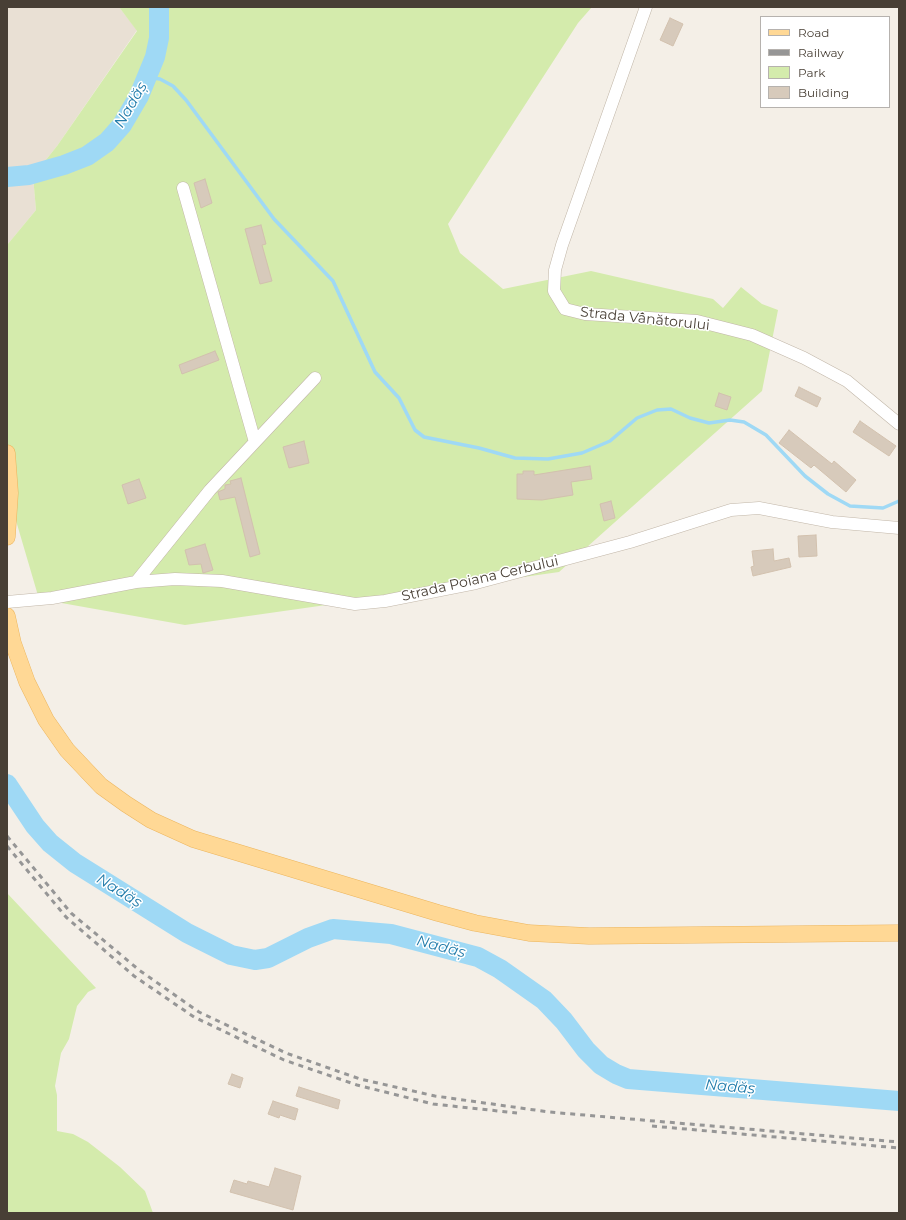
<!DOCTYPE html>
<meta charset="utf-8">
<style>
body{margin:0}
#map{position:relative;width:906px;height:1220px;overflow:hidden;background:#f4efe7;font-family:Montserrat,sans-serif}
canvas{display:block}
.frame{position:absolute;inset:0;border:8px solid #483f35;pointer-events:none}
.legend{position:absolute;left:760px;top:16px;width:130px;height:92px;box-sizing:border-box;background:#fff;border:1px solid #b6b2ae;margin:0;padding:5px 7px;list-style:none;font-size:12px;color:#483f35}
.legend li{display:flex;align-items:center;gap:8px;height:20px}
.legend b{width:20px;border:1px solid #b6b2ae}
</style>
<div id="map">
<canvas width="906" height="1220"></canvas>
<div class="frame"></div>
<ul class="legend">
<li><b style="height:5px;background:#ffd895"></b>Road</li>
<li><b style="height:5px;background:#969696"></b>Railway</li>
<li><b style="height:11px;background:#d4ebac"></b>Park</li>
<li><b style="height:11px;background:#d7cabb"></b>Building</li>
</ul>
</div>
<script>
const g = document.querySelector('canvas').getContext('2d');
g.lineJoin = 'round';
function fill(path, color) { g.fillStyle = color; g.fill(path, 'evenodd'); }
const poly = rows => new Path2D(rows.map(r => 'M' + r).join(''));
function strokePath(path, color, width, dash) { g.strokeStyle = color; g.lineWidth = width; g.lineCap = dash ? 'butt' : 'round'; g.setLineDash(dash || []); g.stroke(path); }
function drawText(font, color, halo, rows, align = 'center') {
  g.font = font + ' Montserrat,sans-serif'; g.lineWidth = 3; g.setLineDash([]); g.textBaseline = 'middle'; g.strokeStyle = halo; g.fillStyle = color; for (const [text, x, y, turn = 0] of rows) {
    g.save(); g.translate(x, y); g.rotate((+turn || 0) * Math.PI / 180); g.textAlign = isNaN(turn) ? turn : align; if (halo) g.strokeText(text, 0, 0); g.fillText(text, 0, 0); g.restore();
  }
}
const residential = poly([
 [7,7,119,7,137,30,57,146,33,176,36,210,7,245]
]);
const green = poly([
 [119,7,592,7,578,23,448,224,460,253,503,289,591,271,713,299,723,308,741,287,762,304,778,310,762,391,559,572,185,625,39,599,7,490,7,245,36,210,33,176,57,146,137,31],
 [7,893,96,988,88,992,77,1006,69,1039,61,1053,55,1086,57,1095,57,1131,73,1134,88,1142,120,1167,145,1191,153,1213,7,1213]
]);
const stream = poly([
 [146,77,160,79,173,86,186,100,274,219,333,281,375,372,399,398,415,430,424,437,479,448,515,458,548,459,582,453,610,441,637,418,657,410,671,409,690,418,709,423,730,420,744,422,766,435,805,476,828,494,850,506,883,508,899,501]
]);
const river = poly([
 [7,177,29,175,64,165,87,156,107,142,122,125,139,96,155,57,159,38,159,7],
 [7,784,35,826,50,843,75,863,187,933,231,955,255,960,268,958,308,938,333,929,391,934,478,957,500,969,544,1000,564,1021,586,1050,601,1065,616,1074,628,1079,899,1101]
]);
const building = poly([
 [670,18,683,24,673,46,660,40,670,18],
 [205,179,212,203,201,208,194,183,205,179],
 [261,225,266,244,262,245,272,281,260,284,245,229,261,225],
 [215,351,219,360,182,374,179,365,215,351],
 [799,387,821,398,817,407,795,396,799,387],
 [719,393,731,397,727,410,715,406,719,393],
 [860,421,896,446,889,456,853,432,860,421],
 [789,430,832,464,834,461,856,480,846,492,814,465,811,468,779,443,789,430],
 [304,441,309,463,289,468,283,447,304,441],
 [590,466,592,479,571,482,573,495,542,500,517,499,517,474,523,474,523,471,534,471,534,475,590,466],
 [241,478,260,554,250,557,235,497,220,500,218,492,225,489,225,485,231,484,230,481,241,478],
 [139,479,146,498,128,504,122,485,139,479],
 [611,501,615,518,604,521,600,504,611,501],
 [816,535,817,556,799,557,798,536,816,535],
 [205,544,213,570,203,573,201,564,189,565,185,550,205,544],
 [773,549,774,561,789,558,791,567,753,576,751,567,754,566,752,551,773,549],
 [232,1074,243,1078,240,1088,228,1084,232,1074],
 [299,1087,340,1100,338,1109,296,1096,299,1087],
 [273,1101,298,1109,295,1120,280,1115,279,1118,268,1114,273,1101],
 [275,1168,301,1176,293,1210,230,1192,234,1180,247,1184,248,1181,269,1187,275,1168]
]);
const minor = poly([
 [646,7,562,245,555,270,554,291,565,309,585,314,697,321,752,335,804,358,847,381,899,424],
 [183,188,255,442],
 [136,582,210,490,315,378],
 [7,602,52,598,136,582,175,579,222,581,355,604,385,601,476,583,630,542,731,510,759,508,832,522,899,528]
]);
const major = poly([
 [7,453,10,493,7,537],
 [7,616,13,643,27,682,46,720,67,750,101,786,126,804,151,820,193,839,438,913,475,923,529,933,589,936,899,933]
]);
const rail = poly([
 [7,836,71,913,139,970,199,1012,286,1053,360,1079,435,1096,549,1112,899,1142],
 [7,846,66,917,134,976,194,1017,284,1060,357,1085,433,1104,517,1113],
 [652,1126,899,1148]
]);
const streetNames = [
 ["Strada Vânătorului",645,319,6],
 ["Strada Poiana Cerbului",480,579,-13]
];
const waterNames = [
 ["Nadăș",131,105,-60],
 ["Nadăș",119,891,32],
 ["Nadăș",441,947,15],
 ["Nadăș",730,1087,5]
];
fill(residential, '#e9e0d4');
fill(green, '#d4ebac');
strokePath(stream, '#9fd9f5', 3.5);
strokePath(river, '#9fd9f5', 20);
fill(building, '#d7cabb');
strokePath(building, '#d2c1ae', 1);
strokePath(minor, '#c1b6a8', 13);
strokePath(major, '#ecb55d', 17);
strokePath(minor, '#fff', 12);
strokePath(major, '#ffd895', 16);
strokePath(rail, '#969696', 3, [5, 5]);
drawText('14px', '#483f35', '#fff', streetNames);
drawText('italic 15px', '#247dab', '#fff', waterNames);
</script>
